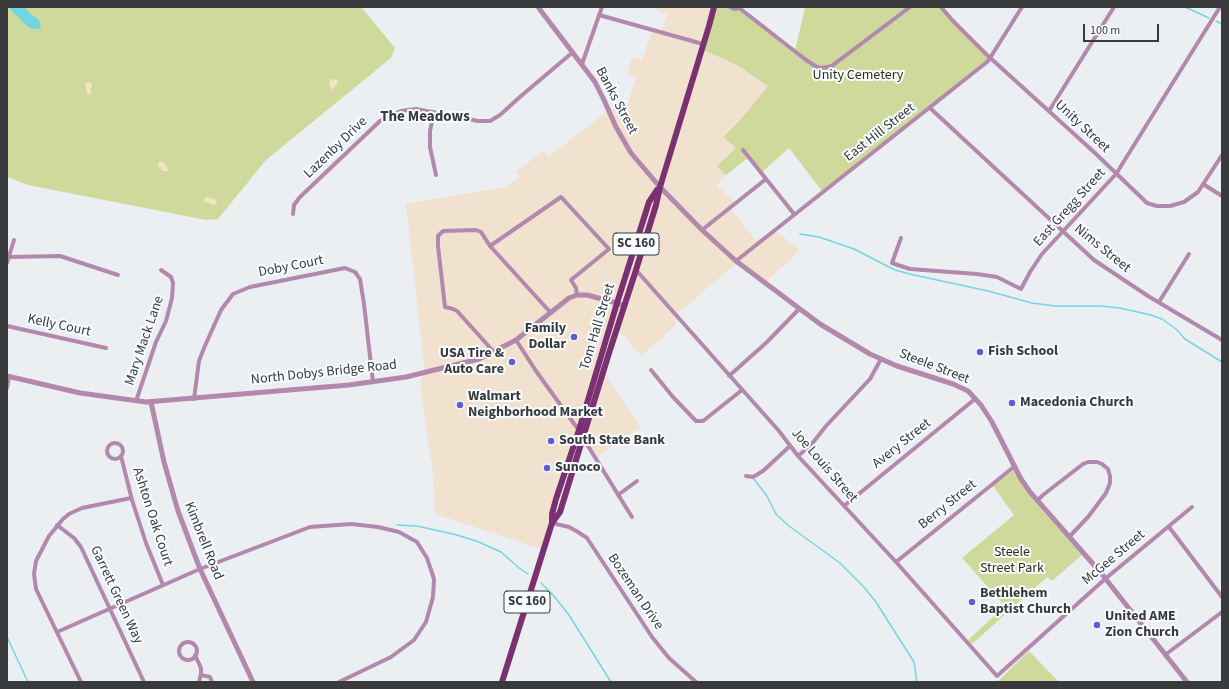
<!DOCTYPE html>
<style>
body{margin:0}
#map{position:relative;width:1229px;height:689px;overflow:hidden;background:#eceff2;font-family:"Source Sans 3",sans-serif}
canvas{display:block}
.frame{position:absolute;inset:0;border:8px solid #383a3b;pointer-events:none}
.scale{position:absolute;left:1083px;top:24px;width:76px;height:18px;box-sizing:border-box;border:2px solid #383a3b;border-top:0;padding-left:5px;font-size:12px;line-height:14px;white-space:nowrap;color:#383a3b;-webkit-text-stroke:3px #f9fcff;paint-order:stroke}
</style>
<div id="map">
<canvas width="1229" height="689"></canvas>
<div class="frame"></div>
<div class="scale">100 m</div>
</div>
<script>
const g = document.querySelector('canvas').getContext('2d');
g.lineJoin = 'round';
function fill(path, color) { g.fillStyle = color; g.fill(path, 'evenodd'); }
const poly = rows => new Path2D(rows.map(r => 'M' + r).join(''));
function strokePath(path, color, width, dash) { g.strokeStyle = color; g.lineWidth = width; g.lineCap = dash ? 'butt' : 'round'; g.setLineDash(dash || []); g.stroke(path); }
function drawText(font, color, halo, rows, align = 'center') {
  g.font = font + ' "Source Sans 3",sans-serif'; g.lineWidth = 4; g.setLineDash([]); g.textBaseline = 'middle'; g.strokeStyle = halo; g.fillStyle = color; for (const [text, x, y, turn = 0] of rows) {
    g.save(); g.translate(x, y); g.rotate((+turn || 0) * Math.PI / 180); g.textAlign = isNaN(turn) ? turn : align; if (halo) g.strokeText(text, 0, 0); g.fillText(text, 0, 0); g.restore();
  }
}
const commercial = poly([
 [656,7,713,7,703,50,735,64,768,86,741,119,723,136,736,148,717,166,726,175,717,185,735,203,732,211,756,240,777,232,800,250,765,283,738,262,678,313,675,326,642,356,616,328,602,370,640,427,595,459,581,438,578,437,544,550,435,514,432,461,430,456,420,383,424,365,406,204,505,187,519,177,516,171,544,151,548,157,610,109,626,109,636,77,627,74,632,58,642,60,652,31,661,33,667,14,655,10]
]);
const green = poly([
 [7,7,361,7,395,48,391,58,266,160,218,219,206,220,28,185,7,177],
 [715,7,728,7,739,9,795,51,805,7,939,7,989,58,986,61,822,191,789,148,762,172,749,157,726,175,717,166,736,148,723,137,741,119,768,86,735,64,703,50],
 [1014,470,1033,500,1082,555,1052,581,1047,577,972,644,968,640,1005,606,962,558,1014,515,993,486],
 [1029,651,1059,682,997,682]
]);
const sand = poly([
 [332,79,338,80,338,82,333,89,331,89,329,82,330,80],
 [87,82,88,82,92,84,92,87,90,89,91,92,91,94,89,94,87,93,85,85],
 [161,161,164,163,169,170,168,171,163,171,159,167,158,164],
 [208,197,216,200,217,202,216,204,213,205,204,201,205,198]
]);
const water = poly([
 [8,7,25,7,29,13,39,20,41,27,38,29,32,29,27,26]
]);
const stream = poly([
 [1185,7,1209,18],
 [1216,21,1222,24],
 [800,234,819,237,854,249,895,270,914,275,988,291,1032,303,1055,306,1100,306,1120,308,1151,315,1162,319,1176,329,1185,339,1222,362],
 [753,478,767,496,776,514,789,526,840,563,863,586,876,602,914,662,917,682],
 [397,525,417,526,457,535,479,542,501,552,519,568,528,574],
 [541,583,553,595,569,615,611,682],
 [7,637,28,682]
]);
const minor = poly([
 [730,7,734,9,740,8],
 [738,7,806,60,817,67,822,68,832,66,837,62,910,7],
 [941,7,953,21,986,54,1095,153,1147,203,1157,206,1170,206,1184,202,1198,192,1222,155],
 [599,15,703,44],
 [582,64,602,7],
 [930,108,1094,260,1148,296,1222,340],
 [1049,111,1114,7],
 [434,112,430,131,430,147,436,175],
 [743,150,794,214],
 [1203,184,1222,196],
 [293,214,294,205,300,197,380,121,389,116,401,111,416,109,478,121,490,121,500,115,521,96,573,52],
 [702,230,766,179],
 [901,238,892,263,910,269,977,274,997,277,1021,289,1030,272,1042,254,1116,174,1220,7],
 [490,246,561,197,609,249,571,280,576,288,577,295],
 [9,257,60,256,118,275],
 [736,261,987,62,990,58,1022,7],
 [7,263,14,240],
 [636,270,779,431,798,456,896,562,997,676,1105,579,1192,507],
 [1159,302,1189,254],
 [7,326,106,348],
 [516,340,536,371,580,432],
 [494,352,457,311,453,309,445,307,438,246,438,236,443,231,476,230,481,232,490,246,551,313],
 [651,370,673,397,696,421,703,421,742,390],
 [729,376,767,342,799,309],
 [7,388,9,377],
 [194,399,199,361,204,348,221,310,233,294,250,287,345,268,355,272,360,279,364,304,373,382],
 [136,401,156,342,166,321,172,298,173,283,171,277,161,270],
 [583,438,632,517],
 '107 451a8 8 0 1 1 16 0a8 8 0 1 1-16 0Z',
 [121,456,132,500,146,543,163,585],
 [798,456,811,445,826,426,870,379,881,359],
 [746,476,753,477,763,471,790,446],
 [618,495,637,481],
 [1037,501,1043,495,1083,464,1088,462,1097,462,1102,464,1108,469,1110,476,1110,483,1106,493,1088,517,1069,537],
 [844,506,975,399],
 [552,523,569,527,578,532,587,538,652,637,669,658,696,682],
 [57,525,74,538,81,547,144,682],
 [1169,527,1222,597],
 [896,562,1015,466],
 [57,632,200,569,310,527,351,524,378,527,399,532,417,542,427,558,434,579,433,597,426,622,414,640,391,657,339,682],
 '179 651a9 9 0 1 1 18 0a9 9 0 1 1-18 0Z',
 [195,655,201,668,201,674,199,682],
 [1165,655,1222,612],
 [201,675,210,677,212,682],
 [81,682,36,589,34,574,36,561,49,536,63,519,69,514,82,508,131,498]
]);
const tertiary = poly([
 [538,7,595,82,604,100,616,127,631,153,660,187,702,230,736,261,820,324,870,354,897,366,953,384,968,391,981,405,992,422,1021,479,1030,492,1101,573,1187,682],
 [7,376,80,393,146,402,349,385,406,377,479,359,516,340,569,298,577,295,587,295,617,303,624,306],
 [151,402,164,462,178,511,200,569,253,682]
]);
const primary = poly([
 [552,522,552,514,556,499,579,430,617,303,649,202,657,190],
 [502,682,552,523,560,512,609,353,636,270,656,205,660,187,709,26,714,7]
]);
const markers = [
 [574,337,4,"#5b5ed6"],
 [980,352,4,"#5b5ed6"],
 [512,362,4,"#5b5ed6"],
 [1012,403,4,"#5b5ed6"],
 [460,405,4,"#5b5ed6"],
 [551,441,4,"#5b5ed6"],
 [547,468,4,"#5b5ed6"],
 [972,602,4,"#5b5ed6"],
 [1097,625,4,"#5b5ed6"]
];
const shields = [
 [636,244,46],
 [527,602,46]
];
const shieldNames = [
 ["SC 160",636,244],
 ["SC 160",527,602]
];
const parkNames = [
 ["Unity Cemetery",858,76],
 ["Steele",1012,553],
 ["Street Park",1012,569]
];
const streetNames = [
 ["Banks Street",616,101,62],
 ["Unity Street",1082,127,43],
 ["East Hill Street",880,133,-38],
 ["Lazenby Drive",336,148,-44],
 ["East Gregg Street",1070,208,-48],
 ["Nims Street",1102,249,39],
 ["Doby Court",291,267,-11],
 ["Kelly Court",59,326,12],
 ["Tom Hall Street",598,327,-73],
 ["Mary Mack Lane",145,341,-71],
 ["Steele Street",934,367,21],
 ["North Dobys Bridge Road",324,373,-6],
 ["Avery Street",902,444,-39],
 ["Joe Louis Street",824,466,49],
 ["Berry Street",948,505,-39],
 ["Ashton Oak Court",152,517,72],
 ["Kimbrell Road",203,541,68],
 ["McGee Street",1114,558,-40],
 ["Bozeman Drive",635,592,56],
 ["Garrett Green Way",116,595,65]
];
const poiNames = [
 ["Family",566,329,"right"],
 ["Dollar",566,345,"right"],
 ["Fish School",988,352],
 ["USA Tire &",504,354,"right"],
 ["Auto Care",504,370,"right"],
 ["Walmart",468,397],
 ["Neighborhood Market",468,413],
 ["Macedonia Church",1020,403],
 ["South State Bank",559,441],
 ["Sunoco",555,468],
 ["Bethlehem",980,594],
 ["Baptist Church",980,610],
 ["United AME",1105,617],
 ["Zion Church",1105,633]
];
const neighbourhoodNames = [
 ["The Meadows",425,118]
];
fill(commercial, '#f1e2cf');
fill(green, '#cfd99b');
fill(sand, '#efe5c0');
fill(water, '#72d5e2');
strokePath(stream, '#72d5e2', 1.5);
strokePath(minor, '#b288ac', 4);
strokePath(tertiary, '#b288ac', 5);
strokePath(primary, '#7a3172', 6);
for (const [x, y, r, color] of markers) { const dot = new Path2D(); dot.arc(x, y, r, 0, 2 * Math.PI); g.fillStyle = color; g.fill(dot); strokePath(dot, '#f9fcff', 1.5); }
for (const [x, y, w] of shields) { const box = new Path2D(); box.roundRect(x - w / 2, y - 11, w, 22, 3); g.fillStyle = '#f9fcff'; g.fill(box); strokePath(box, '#383a3b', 1); }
drawText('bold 13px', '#383a3b', null, shieldNames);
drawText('14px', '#2e3212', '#f9fcff', parkNames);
drawText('14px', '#383a3b', '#f9fcff', streetNames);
drawText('bold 14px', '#383a3b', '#f9fcff', poiNames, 'left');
drawText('bold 15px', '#383a3b', '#f9fcff', neighbourhoodNames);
</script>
